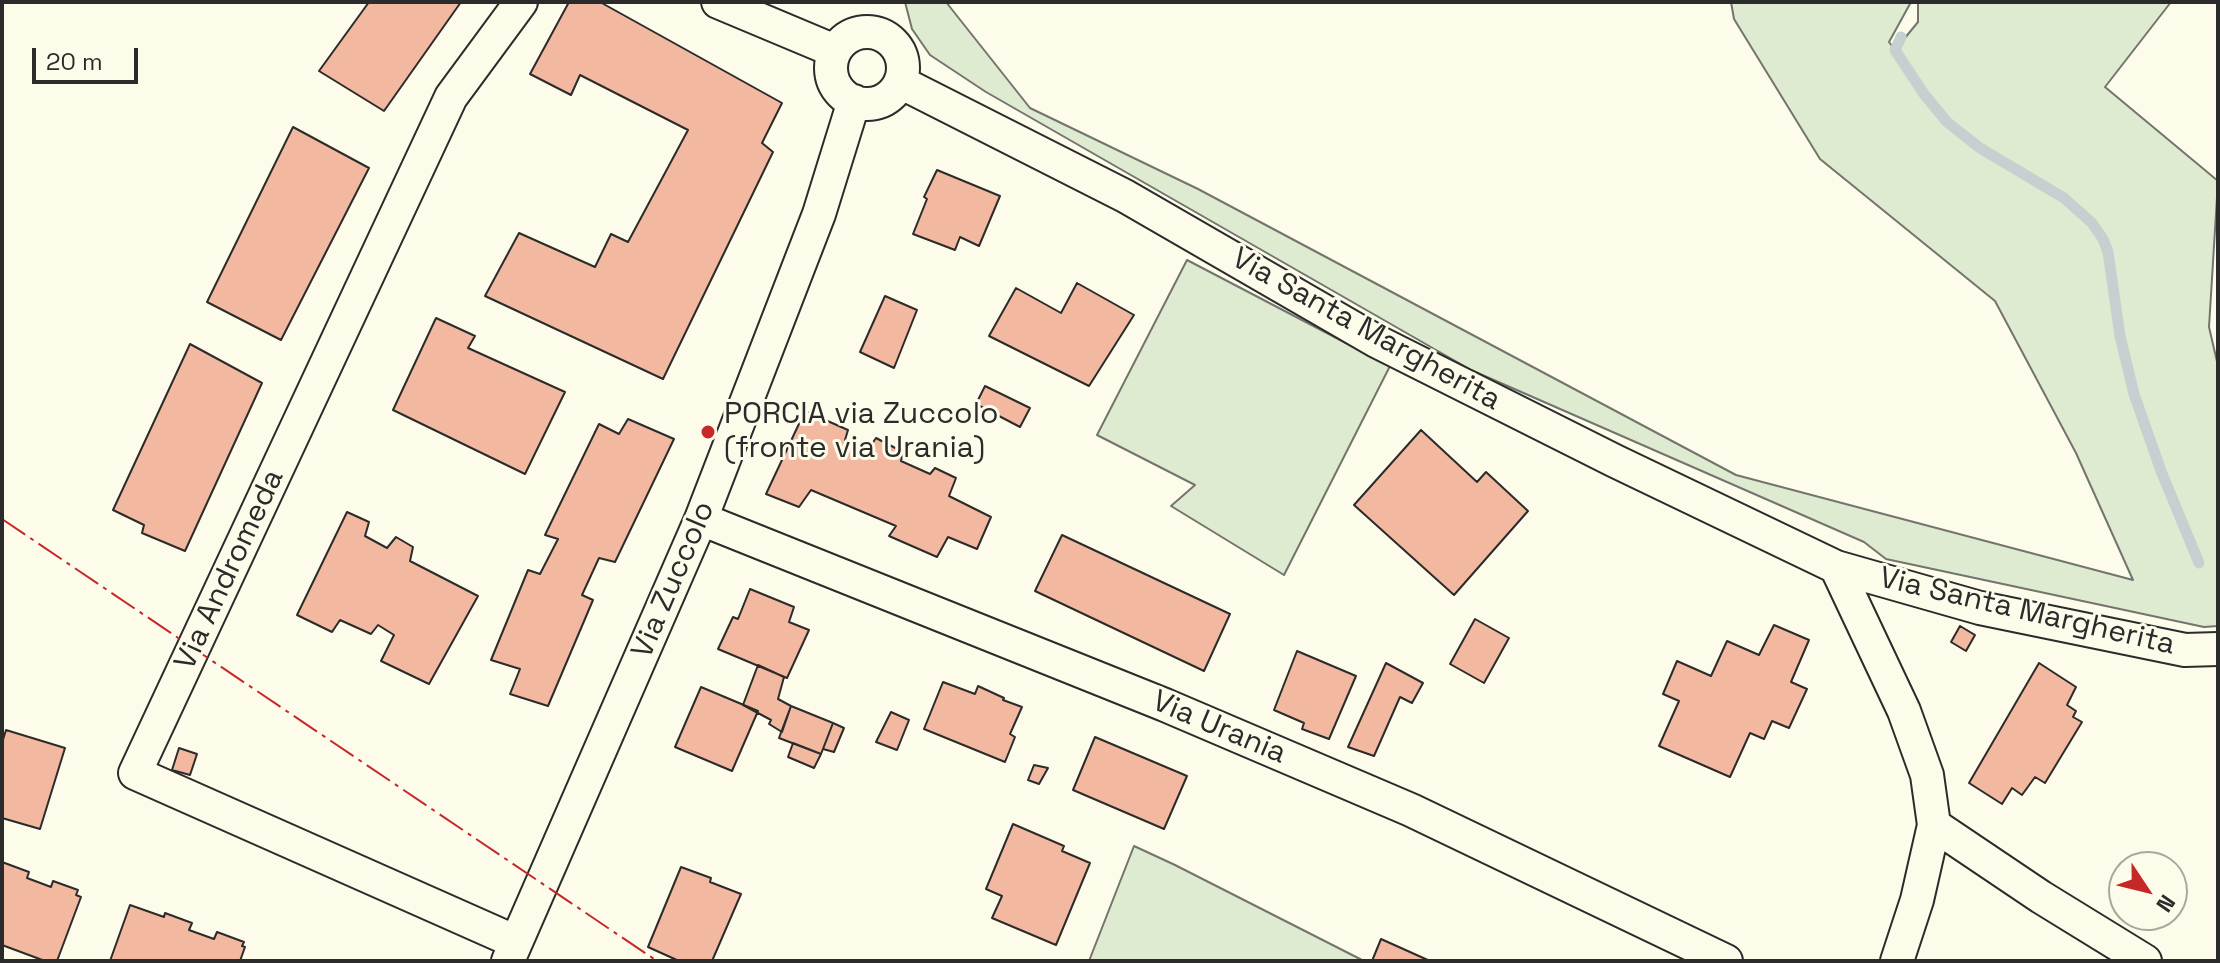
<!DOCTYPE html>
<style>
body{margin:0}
#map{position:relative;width:2220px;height:963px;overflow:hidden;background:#fdfbea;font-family:"Space Grotesk",sans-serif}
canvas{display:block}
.frame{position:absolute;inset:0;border:4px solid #2b2b2b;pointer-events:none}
.north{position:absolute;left:2108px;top:851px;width:80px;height:80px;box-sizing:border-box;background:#fdfbea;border:2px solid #a9a89e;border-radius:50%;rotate:125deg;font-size:22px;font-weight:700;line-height:32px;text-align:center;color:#2b2b2b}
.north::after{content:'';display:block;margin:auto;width:28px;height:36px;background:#c62828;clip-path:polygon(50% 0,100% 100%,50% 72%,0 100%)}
.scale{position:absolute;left:32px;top:48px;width:106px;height:36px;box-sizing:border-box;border:4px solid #2b2b2b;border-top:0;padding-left:10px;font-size:24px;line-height:28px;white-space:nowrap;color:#2b2b2b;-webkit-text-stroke:6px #fdfbea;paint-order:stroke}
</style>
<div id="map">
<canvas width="2220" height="963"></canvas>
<div class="frame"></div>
<div class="north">N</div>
<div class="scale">20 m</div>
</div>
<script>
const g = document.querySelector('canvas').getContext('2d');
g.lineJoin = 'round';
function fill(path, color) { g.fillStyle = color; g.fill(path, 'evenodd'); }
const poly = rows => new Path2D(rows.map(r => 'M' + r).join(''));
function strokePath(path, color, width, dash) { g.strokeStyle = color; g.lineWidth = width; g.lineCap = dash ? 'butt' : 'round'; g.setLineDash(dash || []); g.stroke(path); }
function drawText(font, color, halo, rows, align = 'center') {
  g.font = font + ' "Space Grotesk",sans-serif'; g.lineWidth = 6; g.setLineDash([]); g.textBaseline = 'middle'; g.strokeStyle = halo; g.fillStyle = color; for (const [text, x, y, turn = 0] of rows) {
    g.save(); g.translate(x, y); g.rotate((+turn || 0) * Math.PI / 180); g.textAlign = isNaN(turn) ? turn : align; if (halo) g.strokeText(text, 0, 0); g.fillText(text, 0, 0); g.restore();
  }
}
const green = poly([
 [905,2,946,2,1030,108,1198,189,1736,475,2133,580,2076,453,1995,301,1820,159,1734,19,1731,2,1911,2,1889,42,1895,50,1918,22,1918,2,2171,2,2105,87,2218,181,2209,327,2218,366,2218,626,2204,627,1886,559,1864,542,1471,370,986,92,930,55,912,29,905,2],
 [1187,260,1390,366,1284,575,1171,506,1195,485,1097,435,1187,260],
 [1134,846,1175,865,1364,961,1089,961,1134,846]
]);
const stream = poly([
 [1901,37,1895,50,1924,94,1947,122,1980,148,2064,198,2092,223,2103,239,2108,252,2120,336,2134,394,2161,471,2199,563]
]);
const building = poly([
 [369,2,461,2,384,111,319,71,369,2],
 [569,2,600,2,782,103,762,143,773,152,663,379,485,296,519,233,595,267,611,234,628,242,688,130,580,75,571,95,530,74,569,2],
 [293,127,369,168,281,340,207,302,293,127],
 [937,170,1000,196,979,246,960,237,955,250,913,234,927,199,924,197,937,170],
 [1077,283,1134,315,1089,386,989,336,1016,288,1061,313,1077,283],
 [885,296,917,310,894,368,860,352,885,296],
 [436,318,475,336,468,348,565,392,525,474,393,410,436,318],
 [190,344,262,383,185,551,142,533,144,525,113,510,190,344],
 [985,386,1030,408,1020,427,976,404,985,386],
 [805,411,848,430,845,440,867,451,876,438,903,452,901,461,930,474,935,468,956,478,949,496,991,517,977,549,948,537,937,557,889,536,896,526,811,490,799,507,766,494,805,411],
 [628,419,674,439,615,562,599,558,582,595,593,600,548,706,510,694,520,669,491,660,528,570,540,574,558,539,545,535,599,424,619,434,628,419],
 [1421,430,1477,482,1486,472,1528,511,1454,595,1354,505,1421,430],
 [347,512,369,522,365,536,387,548,396,537,413,547,410,561,478,596,429,684,381,661,394,635,378,625,371,634,340,620,332,632,297,615,347,512],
 [1062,535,1230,614,1204,671,1035,591,1062,535],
 [750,589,794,607,789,622,809,630,787,678,718,649,733,617,738,619,750,589],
 [1475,619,1509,638,1484,683,1450,664,1475,619],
 [1774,625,1809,640,1791,682,1807,689,1789,728,1772,721,1764,739,1750,733,1730,777,1659,746,1679,701,1663,694,1677,661,1711,676,1727,641,1759,655,1774,625],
 [1960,626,1975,635,1966,651,1951,642,1960,626],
 [1297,651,1356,676,1329,739,1302,729,1304,723,1274,710,1297,651],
 [1386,663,1423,683,1412,703,1400,697,1374,756,1348,747,1386,663],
 [2039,663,2076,687,2067,705,2076,711,2073,717,2082,722,2045,783,2035,777,2022,795,2012,788,2002,804,1969,783,2039,663],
 [758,665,784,677,778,699,791,706,782,732,769,724,771,720,743,705,758,665],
 [943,682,975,694,978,686,1004,698,1003,700,1022,707,1010,734,1015,737,1005,762,924,729,943,682],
 [701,687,758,711,732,771,675,747,701,687],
 [791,706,833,723,821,754,779,738,791,706],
 [891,712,909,720,897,750,876,742,891,712],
 [833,723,844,728,834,752,823,749,833,723],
 [6,730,65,748,40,829,2,818,2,743,6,730],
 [1095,737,1187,776,1164,829,1073,790,1095,737],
 [793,743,821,754,814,768,788,757,793,743],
 [179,748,197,754,190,775,172,770,179,748],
 [1034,765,1048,768,1039,784,1028,780,1034,765],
 [1013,824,1064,846,1062,851,1090,863,1056,945,992,918,1002,896,986,889,1013,824],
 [2,862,29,872,27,878,51,887,53,881,78,890,76,895,81,897,57,961,45,961,2,945,2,862],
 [681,867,711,878,710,882,741,894,712,961,679,961,648,947,681,867],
 [130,905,164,917,165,913,192,923,189,930,214,939,217,932,244,942,242,946,245,947,240,961,110,961,130,905],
 [1381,939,1430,961,1372,961,1381,939]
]);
const street = poly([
 [718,2,835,51],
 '831 68a36 36 0 1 1 72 0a36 36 0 1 1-72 0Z',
 [900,82,1125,196,1376,341,1615,461,1836,567,1980,608,2185,650,2218,649],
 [701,519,1165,705,1411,810,1726,961],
 [1836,567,1904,711,1927,775,1934,825,2041,897,2145,961],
 [516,942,135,773,451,97,521,2],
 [508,961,701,519,819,214,854,101],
 [1897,961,1917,900,1934,825]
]);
const power = poly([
 [2,519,657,961]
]);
const markers = [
 [708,432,8,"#c62828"]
];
const streetNames = [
 ["Via Santa Margherita",1366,330,29],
 ["Via Andromeda",230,570,-65],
 ["Via Zuccolo",674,580,-67],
 ["Via Santa Margherita",2027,612,13],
 ["Via Urania",1219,728,23]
];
const poiNames = [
 ["PORCIA via Zuccolo",724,415],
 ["(fronte via Urania)",724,449]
];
fill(green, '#deebd1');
strokePath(green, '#74746e', 2);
strokePath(stream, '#c7d0d0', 11);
fill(building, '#f2b8a0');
strokePath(building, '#2b2b2b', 2);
strokePath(street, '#2b2b2b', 36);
strokePath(street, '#fdfbea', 32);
strokePath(power, '#c62828', 2, [28, 6, 4, 6]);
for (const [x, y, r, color] of markers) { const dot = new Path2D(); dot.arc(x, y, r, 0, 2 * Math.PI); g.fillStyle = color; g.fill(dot); strokePath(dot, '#fdfbea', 3); }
drawText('30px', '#2b2b2b', '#fdfbea', streetNames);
drawText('30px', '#2b2b2b', '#fdfbea', poiNames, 'left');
</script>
